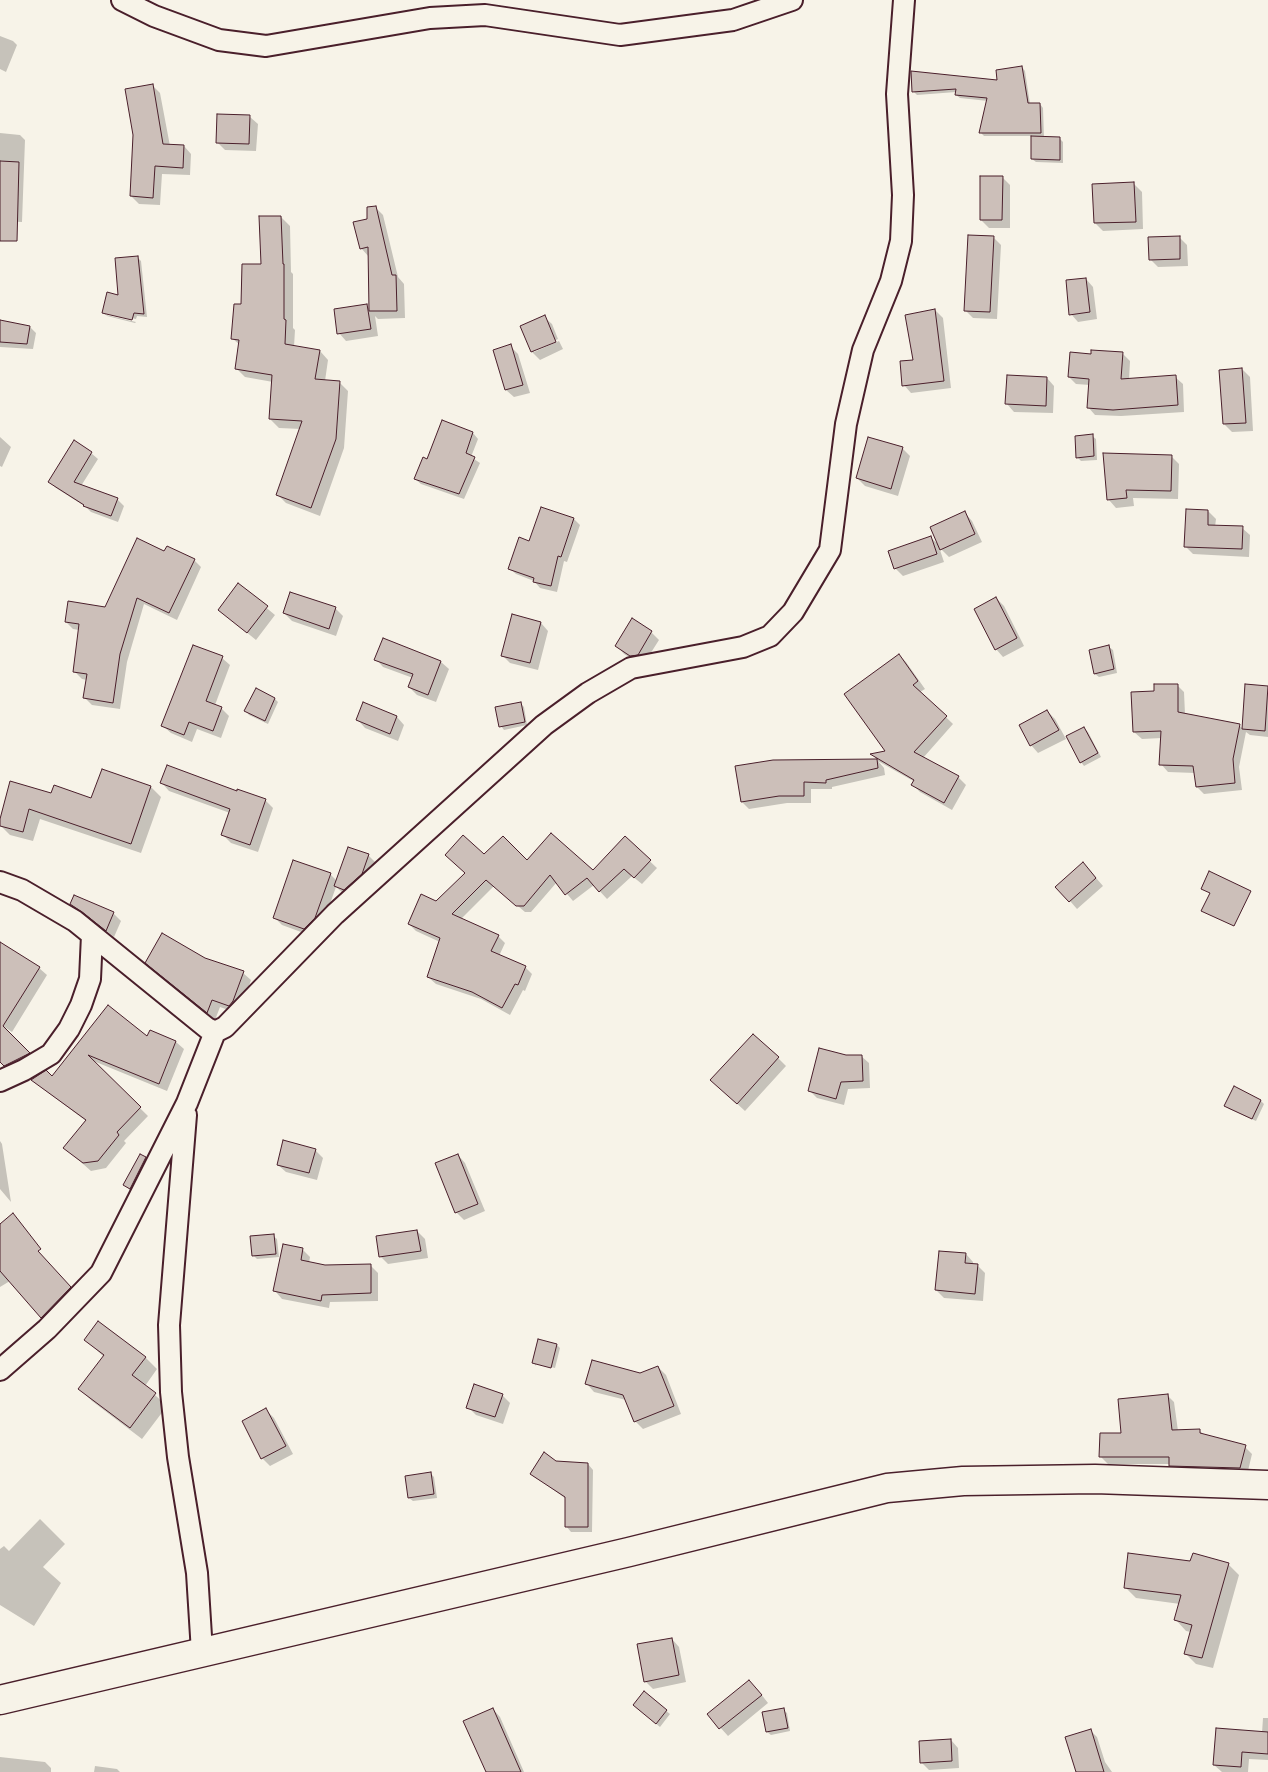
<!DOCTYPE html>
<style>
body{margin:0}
canvas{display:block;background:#f7f3e8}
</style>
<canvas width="1268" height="1772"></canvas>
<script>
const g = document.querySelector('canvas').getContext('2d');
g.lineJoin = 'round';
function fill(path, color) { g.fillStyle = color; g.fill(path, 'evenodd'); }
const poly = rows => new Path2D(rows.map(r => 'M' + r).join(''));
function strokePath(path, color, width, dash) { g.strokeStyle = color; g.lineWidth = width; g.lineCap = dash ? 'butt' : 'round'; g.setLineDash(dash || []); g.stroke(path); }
const shadow = poly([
 [0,36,13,41,17,45,6,72,0,69],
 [1022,67,1025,71,1030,104,1040,104,1043,108,1044,138,1059,138,1063,142,1063,163,1036,162,1032,159,1033,136,984,136,980,132,988,101,960,98,956,95,956,92,917,95,913,91,999,82],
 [152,85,160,93,170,146,184,146,191,154,190,175,162,174,160,205,139,204,131,196],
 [250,117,258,124,256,151,225,150,217,142],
 [0,133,20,135,25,140,22,222,0,221],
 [1002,177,1010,185,1010,228,989,228,981,220],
 [1134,184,1142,192,1143,229,1103,231,1095,223],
 [375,207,383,215,398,277,404,284,405,318,378,319,375,316,378,336,346,341,339,333,367,306,370,309,369,257,361,248],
 [281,217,290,226,291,272,293,274,293,328,295,330,294,347,320,351,328,360,325,381,339,382,348,391,344,448,320,516,286,503,277,494,301,429,279,428,270,419,273,382,245,377,236,368,240,345,233,339,242,306,262,265],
 [993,237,1001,245,997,319,973,318,965,310],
 [1179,237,1187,245,1188,266,1158,267,1150,259],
 [138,258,141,261,147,317,137,316,136,319,106,313,106,315,103,313,120,296],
 [1086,279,1093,287,1097,319,1078,322,1071,314],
 [935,310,943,318,951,388,911,393,904,385],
 [106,315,136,322,135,323,107,316],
 [544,317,552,324,558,339,534,350,534,352,559,341,563,349,540,360,532,352,521,326],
 [0,321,30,327,36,333,33,349,0,347],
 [510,346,518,354,530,393,514,397,506,390,495,350],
 [1123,354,1130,361,1129,380,1175,377,1183,384,1184,412,1121,416,1095,415,1088,407,1090,385,1076,384,1069,377,1092,355],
 [1242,369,1250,377,1253,431,1232,432,1224,424],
 [1047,378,1054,386,1053,413,1014,412,1007,404],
 [473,433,478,439,471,457,480,463,464,499,421,484,415,479,428,460],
 [1092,436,1096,439,1097,460,1081,461,1077,457],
 [0,437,11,447,2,467,0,466],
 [902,448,910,456,898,496,865,486,857,478],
 [91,453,98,459,81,486,117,499,124,506,118,522,91,512,86,507,56,488,50,482],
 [1104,455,1171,456,1179,464,1178,499,1133,498,1134,506,1116,508,1109,500],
 [542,508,574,519,580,525,567,562,564,561,557,592,540,588,534,581,516,574,509,568,530,543],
 [1208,511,1216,519,1215,527,1242,528,1250,535,1249,557,1193,554,1185,546],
 [965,513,972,521,982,542,949,557,939,547,944,562,903,576,896,569,889,551,930,537,940,546],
 [165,553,194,560,201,567,177,620,144,604,127,662,120,709,92,705,85,698,87,680,82,679,74,671,79,630,73,629,66,622,106,608],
 [239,585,275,615,256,640,219,610],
 [996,598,1004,606,1024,646,1003,657,996,649],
 [335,608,343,616,336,636,292,621,284,613],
 [541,623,548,631,538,670,510,663,502,655],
 [651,632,659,640,645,662,639,663,624,654,617,646],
 [383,639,441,662,449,669,436,702,417,695,409,687,413,678,383,667,376,659],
 [1109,647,1113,650,1117,673,1099,677,1095,674],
 [899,655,906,662,925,689,920,692,953,724,923,758,958,777,966,785,952,810,920,792,913,785,915,782,878,761,884,768,885,775,832,787,832,789,811,789,811,803,787,803,749,809,742,802,773,761,878,761,873,755,887,752],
 [222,658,230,665,215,705,221,708,229,716,221,738,197,729,192,742,171,733,163,726],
 [1177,685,1184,692,1185,714,1239,725,1243,729,1247,685,1268,687,1268,737,1250,735,1246,732,1239,767,1242,790,1204,794,1197,787,1195,773,1168,772,1161,764,1162,738,1142,739,1134,732,1155,692],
 [256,690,275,699,278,702,268,724,249,715,246,711],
 [520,703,524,707,527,725,504,730,501,726],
 [1047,711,1055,719,1066,739,1038,753,1031,745],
 [397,717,404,725,398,741,365,728,358,720],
 [1084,728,1088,732,1101,757,1084,766,1081,762],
 [162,783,237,792,265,800,273,808,258,852,231,843,223,835,230,813,169,791],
 [151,787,161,797,141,853,40,819,33,841,10,835,0,825,0,823,52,795,92,800],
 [625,838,657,868,642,884,632,876,607,899,594,885,573,901,557,882,531,912,525,912,494,886,461,919,498,936,505,943,499,956,525,967,532,974,525,991,523,990,510,1015,481,999,436,984,428,977,440,942,416,931,409,924,437,902,484,856,593,872],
 [368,855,376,863,369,882,352,897,343,893,336,887,322,926,312,936,282,925,274,917,330,874,337,881],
 [1091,872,1103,886,1077,909,1070,901],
 [71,904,113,913,121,921,114,937,92,919,79,912],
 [0,947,39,968,47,975,12,1032,0,1024],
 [204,959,243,973,251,980,241,1009,237,1013,220,1007,215,1020,155,970],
 [108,1007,148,1038,150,1031,176,1042,184,1049,167,1091,91,1060,148,1116,124,1141,126,1143,106,1168,91,1171,65,1148,86,1121,41,1087,33,1080,52,1078],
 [4,1028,36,1061,13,1073,0,1060,0,1032],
 [846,1056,861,1056,869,1063,870,1088,848,1089,844,1105,817,1098,810,1091],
 [778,1058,786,1066,745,1111,720,1088],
 [1261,1101,1264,1104,1256,1121,1229,1109,1226,1105],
 [0,1141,2,1144,11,1202,0,1189],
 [315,1150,323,1158,317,1180,286,1172,278,1165],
 [458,1155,465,1163,485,1211,464,1220,456,1212],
 [141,1156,153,1166,133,1193,125,1185],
 [0,1225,34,1247,77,1296,50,1325,10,1281,0,1287],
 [417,1231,425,1239,428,1258,388,1264,380,1256],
 [273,1236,277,1239,279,1257,257,1259,253,1255],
 [302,1249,310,1257,309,1263,325,1266,370,1265,378,1273,378,1301,330,1302,329,1308,282,1299,275,1291],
 [966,1254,973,1262,973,1265,977,1265,985,1273,983,1301,944,1298,936,1290],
 [86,1340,145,1357,157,1369,145,1386,167,1406,142,1439,92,1401,80,1389,104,1357],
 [557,1345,560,1348,555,1368,536,1363,536,1366,534,1363],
 [658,1367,666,1375,681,1414,643,1429,635,1421,626,1400,594,1392,587,1384,640,1374],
 [502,1395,510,1403,503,1424,476,1415,468,1407],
 [1167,1395,1174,1402,1178,1431,1199,1430,1205,1436,1245,1447,1252,1454,1247,1475,1178,1473,1170,1464,1108,1464,1101,1457,1122,1434],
 [266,1410,274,1418,293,1454,270,1466,262,1458],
 [588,1464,593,1470,592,1532,571,1532,566,1526,566,1499,531,1473],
 [430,1473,434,1477,437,1498,413,1501,409,1498],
 [40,1519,65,1544,43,1567,61,1583,34,1626,0,1605,0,1549,4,1546,9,1551],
 [1191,1563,1228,1564,1239,1575,1213,1668,1196,1664,1185,1653,1191,1632,1186,1631,1176,1620,1180,1604,1136,1598,1125,1587],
 [672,1639,679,1647,686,1682,653,1689,645,1681],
 [757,1689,768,1703,728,1736,709,1715],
 [644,1693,670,1714,660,1727,638,1709],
 [493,1709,500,1717,524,1772,487,1772],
 [783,1710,787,1713,790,1731,771,1735,767,1732],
 [1263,1718,1268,1718,1268,1760,1249,1759,1248,1772,1222,1772,1214,1765,1262,1733],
 [1091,1731,1097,1737,1105,1762,1112,1772,1075,1772,1077,1771],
 [951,1740,958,1748,959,1768,929,1770,921,1762],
 [0,1757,45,1762,51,1768,51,1772,0,1772],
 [95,1766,117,1769,120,1772,94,1772]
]);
const building = poly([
 [1022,66,1028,103,1040,103,1041,133,979,133,987,98,955,95,956,89,912,92,911,71,997,80,996,70,1022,66],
 [153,84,163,144,184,145,183,168,155,166,153,198,130,196,133,135,125,89,153,84],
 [217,114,250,115,249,144,216,143,217,114],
 [1031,136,1060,137,1060,160,1031,159,1031,136],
 [0,161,19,162,17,241,0,241,0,161],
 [980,176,1003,176,1002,220,980,220,980,176],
 [1134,182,1136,222,1094,223,1092,184,1134,182],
 [376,206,392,275,396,275,397,311,369,311,368,247,360,249,353,222,367,219,367,207,376,206],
 [259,216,281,216,283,264,284,264,284,319,286,320,285,344,320,350,315,379,340,381,336,439,311,508,276,495,302,421,269,419,272,375,235,369,239,340,231,339,234,304,241,304,242,264,261,264,259,216],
 [968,235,994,236,990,312,964,311,968,235],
 [1180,236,1180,259,1149,260,1148,237,1180,236],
 [138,256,144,314,134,313,132,320,102,313,107,292,118,295,115,258,138,256],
 [1086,278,1090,312,1069,315,1066,280,1086,278],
 [367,304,371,329,337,334,334,309,367,304],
 [935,309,944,381,902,386,900,361,913,360,905,315,935,309],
 [545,315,556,342,531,352,520,326,545,315],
 [0,320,30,326,27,344,0,342,0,320],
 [511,344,523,385,505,390,493,350,511,344],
 [1091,350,1123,352,1121,379,1176,375,1178,405,1113,410,1087,408,1089,379,1068,377,1070,352,1091,354,1091,350],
 [1242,368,1246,423,1223,424,1219,370,1242,368],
 [1007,375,1047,377,1046,406,1005,404,1007,375],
 [442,420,473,432,466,453,475,457,459,494,414,479,423,457,427,459,442,420],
 [1093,434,1094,456,1076,458,1075,436,1093,434],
 [868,437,903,447,891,489,856,478,868,437],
 [74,440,92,452,74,482,118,498,111,516,83,506,84,505,48,482,74,440],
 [1103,453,1172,455,1171,491,1126,490,1127,498,1107,500,1103,453],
 [541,507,574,518,561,557,558,556,551,586,533,582,534,578,508,569,519,537,529,541,541,507],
 [1186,509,1208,510,1208,525,1243,526,1242,549,1184,547,1186,509],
 [965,511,975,534,940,550,930,527,965,511],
 [931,536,937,554,894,569,888,551,931,536],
 [137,538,164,551,167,546,195,559,169,613,137,598,120,654,113,703,83,698,87,674,73,672,79,624,65,622,68,601,105,607,137,538],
 [238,583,268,606,247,633,218,610,238,583],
 [290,592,336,607,329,629,283,613,290,592],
 [996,597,1017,638,995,650,974,609,996,597],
 [512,614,541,622,530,663,501,656,512,614],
 [632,618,652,631,638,655,630,656,615,646,632,618],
 [383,638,441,661,428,695,408,687,413,674,374,660,383,638],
 [193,645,223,656,206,701,222,707,213,731,189,722,184,735,161,726,193,645],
 [1109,645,1114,669,1094,674,1089,650,1109,645],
 [899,654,918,681,913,685,947,716,914,752,959,776,944,803,911,785,914,780,870,754,885,751,844,694,899,654],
 [1154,684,1178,684,1178,712,1240,724,1233,759,1235,783,1196,787,1193,766,1159,765,1161,731,1133,732,1131,692,1154,691,1154,684],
 [1245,684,1268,686,1265,731,1242,729,1245,684],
 [256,688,275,698,265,721,244,711,256,688],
 [363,702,397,716,390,734,356,720,363,702],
 [521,702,525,722,499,727,495,707,521,702],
 [1047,710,1059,730,1030,746,1019,725,1047,710],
 [1084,727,1098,753,1080,763,1066,736,1084,727],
 [877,759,878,768,826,780,826,783,804,782,804,796,779,796,741,802,735,766,773,760,877,759],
 [167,765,237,791,237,789,266,799,250,845,221,835,230,809,160,783,167,765],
 [102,769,151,786,131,844,29,809,23,832,0,826,0,819,10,781,51,793,54,785,91,798,102,769],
 [551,833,593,870,625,836,651,860,634,878,624,869,599,892,587,878,565,895,550,875,524,906,516,906,486,880,452,914,499,935,491,951,526,966,518,985,515,984,502,1008,472,992,427,977,440,938,408,924,421,894,436,901,465,873,445,855,463,835,484,854,503,836,527,860,551,833],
 [348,847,369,854,362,874,344,890,334,886,348,847],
 [293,860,331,873,315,918,304,929,273,918,293,860],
 [1083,862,1096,878,1069,902,1055,887,1083,862],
 [1209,871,1251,891,1234,926,1201,911,1210,893,1201,889,1209,871],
 [74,895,114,912,106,931,82,912,70,904,74,895],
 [162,933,205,958,244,971,233,1001,229,1006,212,1000,207,1013,145,963,162,933],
 [0,942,40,967,3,1026,30,1053,4,1066,0,1062,0,942],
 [108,1005,147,1036,150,1030,176,1041,159,1084,88,1055,141,1107,117,1132,119,1135,98,1161,83,1163,63,1148,86,1120,31,1080,46,1070,52,1076,108,1005],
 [753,1034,779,1057,737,1104,710,1080,753,1034],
 [819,1048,846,1055,862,1055,863,1081,841,1082,836,1099,808,1091,819,1048],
 [1234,1086,1261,1100,1252,1119,1224,1106,1234,1086],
 [283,1140,316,1149,309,1173,277,1165,283,1140],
 [140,1154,146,1157,130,1189,123,1185,140,1154],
 [458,1154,478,1204,455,1213,435,1163,458,1154],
 [13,1213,41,1249,38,1251,71,1287,41,1318,0,1271,0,1224,13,1213],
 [417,1230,421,1251,379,1257,376,1236,417,1230],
 [274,1234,276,1254,252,1256,250,1236,274,1234],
 [283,1244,303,1248,301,1260,325,1265,371,1264,371,1293,322,1295,321,1301,273,1291,283,1244],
 [939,1251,966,1253,965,1263,978,1264,975,1294,935,1290,939,1251],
 [98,1321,146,1357,132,1375,156,1393,130,1428,78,1389,104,1355,84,1340,98,1321],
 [538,1339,557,1344,551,1368,532,1363,538,1339],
 [592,1360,640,1373,658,1366,674,1406,634,1422,623,1395,585,1384,592,1360],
 [474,1384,503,1394,495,1417,466,1408,474,1384],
 [1168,1394,1172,1430,1200,1429,1200,1433,1246,1445,1240,1468,1169,1466,1169,1457,1099,1457,1100,1433,1121,1433,1118,1399,1168,1394],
 [266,1408,286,1446,261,1459,242,1421,266,1408],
 [544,1452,556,1461,588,1463,588,1527,565,1527,565,1497,530,1474,544,1452],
 [431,1472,434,1494,408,1498,405,1476,431,1472],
 [1128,1553,1190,1561,1193,1553,1229,1563,1202,1658,1184,1654,1192,1625,1174,1620,1181,1595,1124,1588,1128,1553],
 [672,1638,679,1675,644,1682,637,1644,672,1638],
 [749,1680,762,1695,719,1729,707,1714,749,1680],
 [644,1691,667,1710,656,1724,633,1705,644,1691],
 [493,1708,521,1772,486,1772,463,1721,493,1708],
 [784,1708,788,1728,766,1732,762,1712,784,1708],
 [1216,1728,1268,1732,1268,1754,1242,1752,1241,1767,1213,1765,1216,1728],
 [1091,1729,1104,1772,1076,1772,1065,1737,1091,1729],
 [951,1739,952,1761,920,1763,919,1741,951,1739]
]);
const minor = poly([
 [122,0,154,16,219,40,266,46,430,18,485,15,620,35,733,20,792,0],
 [0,882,22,890,75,921,207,1028,215,1032],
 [0,1081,24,1070,51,1054,69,1029,81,1005,90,979,92,935],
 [186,1115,169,1325,171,1392,178,1457,197,1573,202,1652],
 [0,1370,47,1329,101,1273,187,1103,215,1032,225,1027,335,914,544,725,588,693,631,668,743,647,770,636,793,612,830,550,846,424,863,350,891,281,901,241,903,195,897,94,904,0]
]);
const secondary = poly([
 [0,1700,629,1552,887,1488,963,1481,1095,1479,1268,1485]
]);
fill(shadow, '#0003');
fill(building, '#ccbfb9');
strokePath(building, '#4a1f2b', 1);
strokePath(minor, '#4a1f2b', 24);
strokePath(secondary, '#4a1f2b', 31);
strokePath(minor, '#f7f3e8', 20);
strokePath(secondary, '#f7f3e8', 28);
</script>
